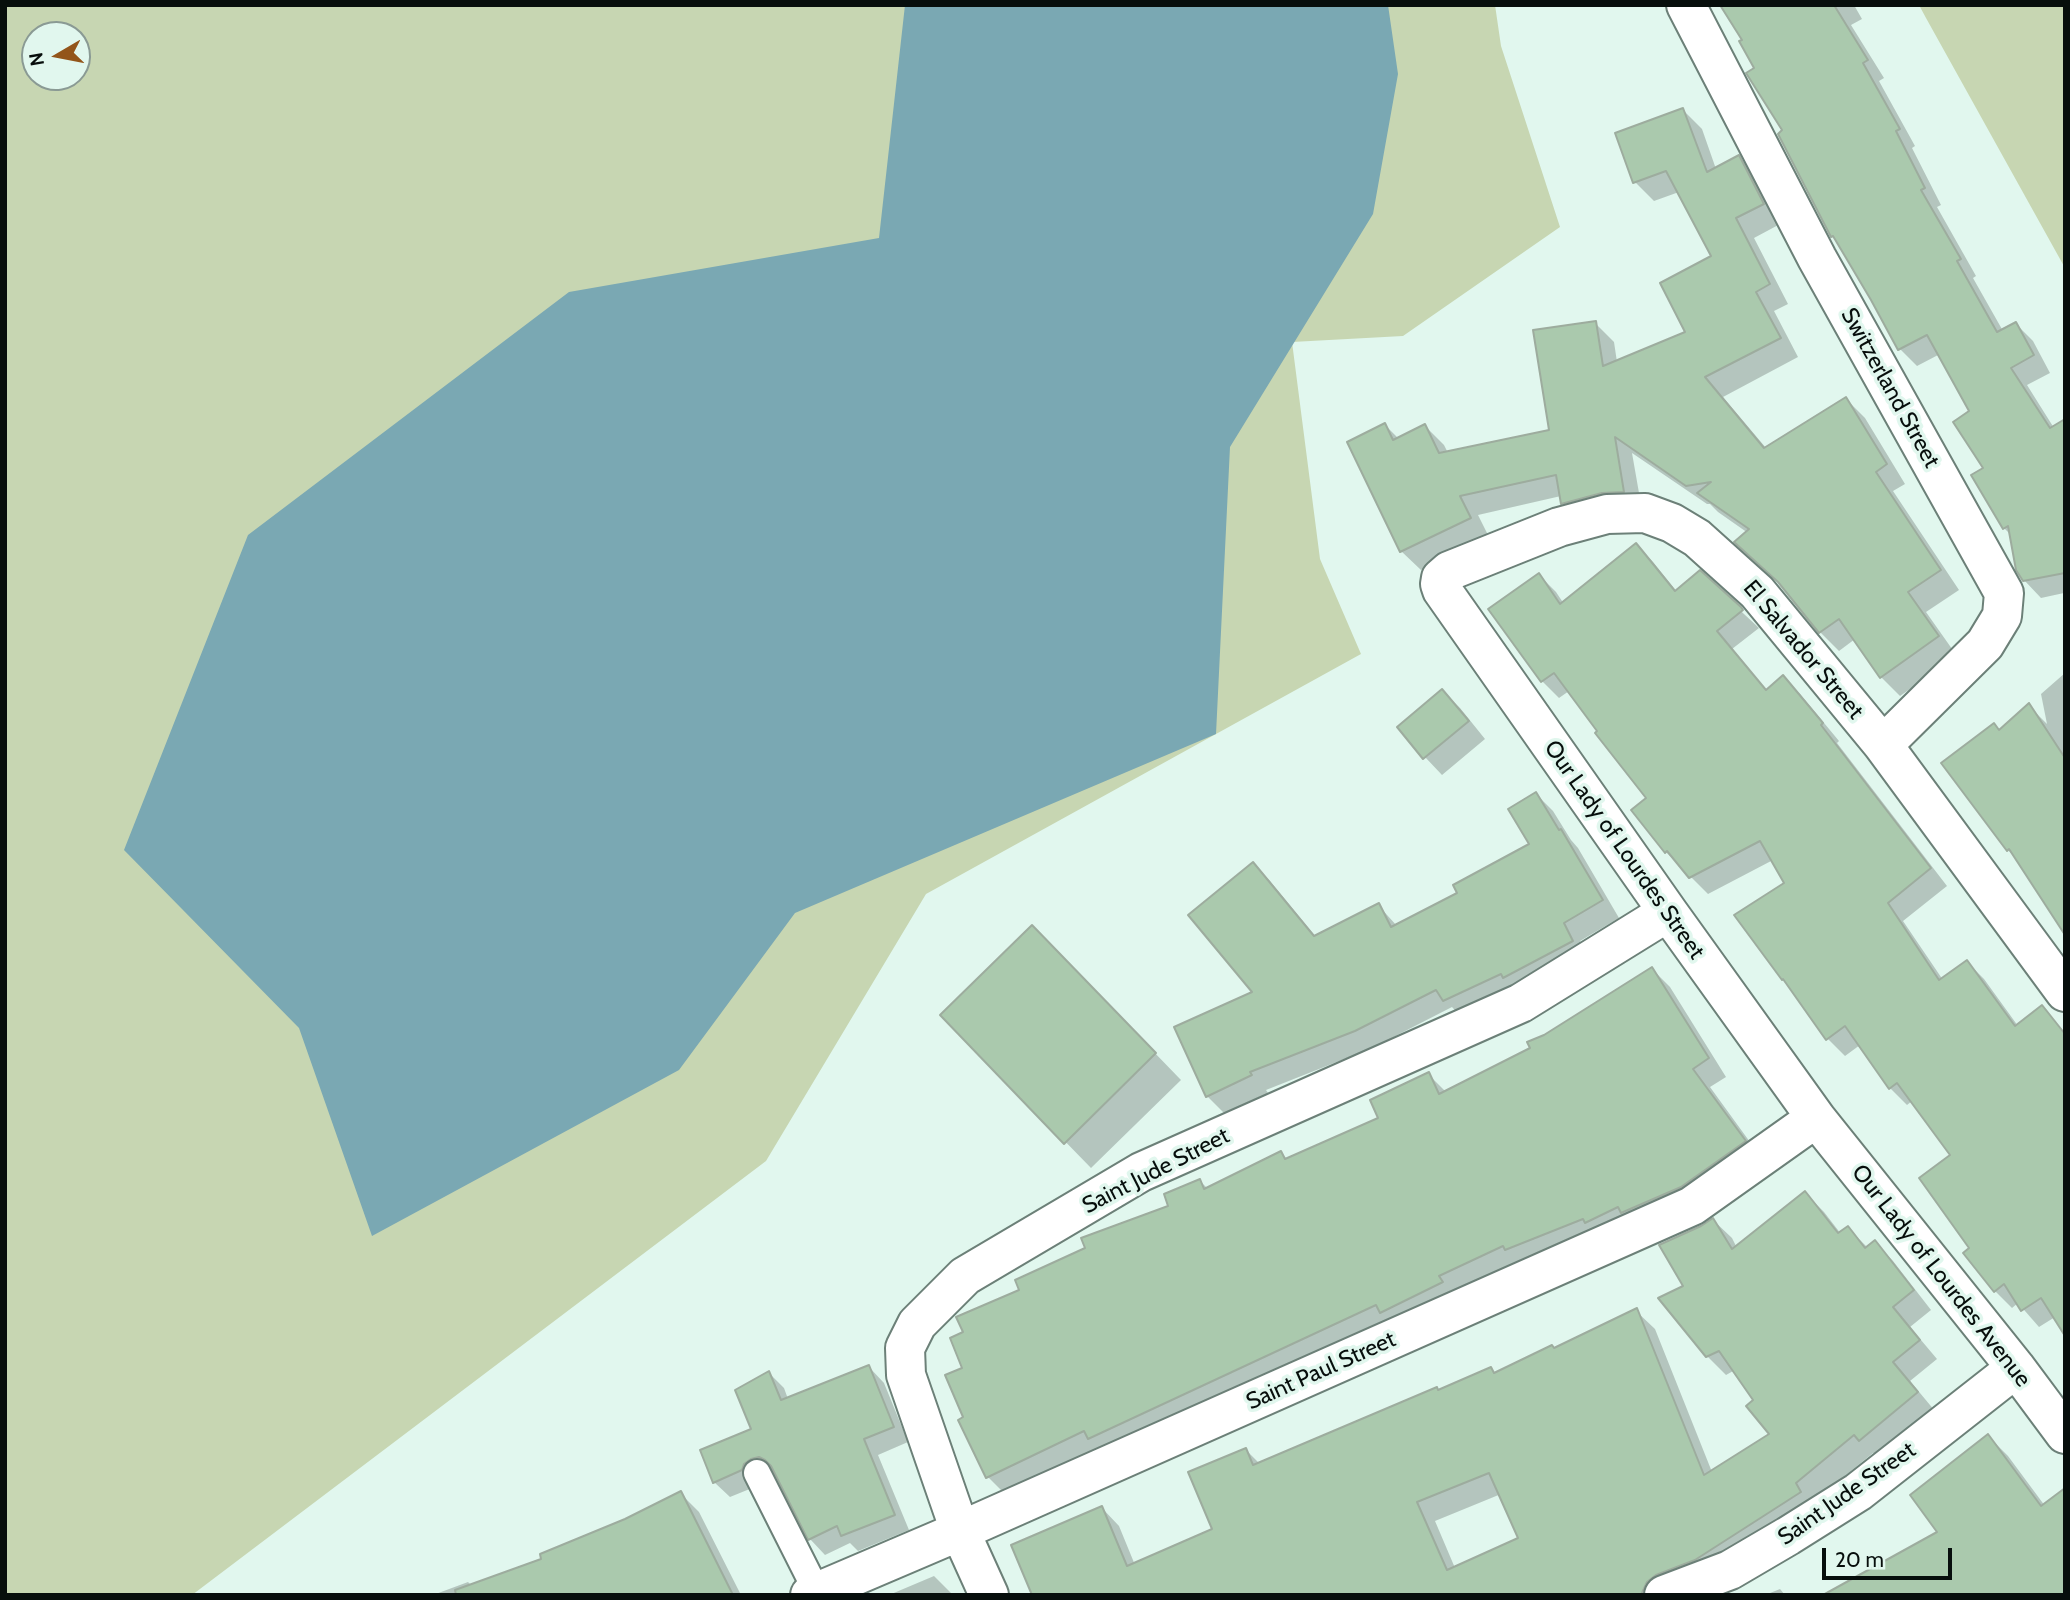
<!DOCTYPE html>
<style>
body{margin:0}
#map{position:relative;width:2070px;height:1600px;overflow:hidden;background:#e1f7ee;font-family:Cabin,sans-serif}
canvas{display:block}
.frame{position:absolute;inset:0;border:7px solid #070e0c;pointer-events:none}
.north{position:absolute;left:21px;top:21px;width:70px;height:70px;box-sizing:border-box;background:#e1f7ee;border:2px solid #8a9a94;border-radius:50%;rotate:260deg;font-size:19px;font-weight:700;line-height:28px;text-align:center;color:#070e0c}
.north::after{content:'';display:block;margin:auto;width:24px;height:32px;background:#93551a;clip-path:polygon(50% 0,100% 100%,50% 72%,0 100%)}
.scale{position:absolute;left:1822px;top:1548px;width:130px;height:32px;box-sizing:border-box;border:4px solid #070e0c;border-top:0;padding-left:9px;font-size:21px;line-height:24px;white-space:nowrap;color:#070e0c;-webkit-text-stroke:5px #e1f7ee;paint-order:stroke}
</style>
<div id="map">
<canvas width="2070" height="1600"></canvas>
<div class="frame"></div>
<div class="north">N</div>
<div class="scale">20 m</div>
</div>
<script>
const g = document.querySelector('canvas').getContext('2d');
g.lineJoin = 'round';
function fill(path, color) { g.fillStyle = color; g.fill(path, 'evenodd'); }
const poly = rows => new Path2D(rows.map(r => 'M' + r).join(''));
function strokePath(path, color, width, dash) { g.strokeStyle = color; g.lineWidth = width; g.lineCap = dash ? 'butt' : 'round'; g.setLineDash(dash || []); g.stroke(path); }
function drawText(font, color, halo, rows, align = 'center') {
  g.font = font + ' Cabin,sans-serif'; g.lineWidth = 7; g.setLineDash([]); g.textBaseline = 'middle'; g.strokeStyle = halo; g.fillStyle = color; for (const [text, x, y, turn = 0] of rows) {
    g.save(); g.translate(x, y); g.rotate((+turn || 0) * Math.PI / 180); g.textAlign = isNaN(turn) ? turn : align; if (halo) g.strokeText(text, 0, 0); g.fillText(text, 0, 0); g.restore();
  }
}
const green = poly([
 [5,5,1495,5,1501,46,1560,227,1403,336,1292,342,1320,559,1361,654,926,894,766,1161,192,1595,5,1595],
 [35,35,77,35,77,77,35,77],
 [1919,5,2065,5,2065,268,1926,18]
]);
const water = poly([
 [905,5,1388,5,1398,74,1373,214,1230,447,1216,734,795,913,679,1070,372,1236,299,1028,124,850,248,535,569,292,879,238]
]);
const shadow = poly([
 [1723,5,1854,5,1862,19,1851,25,1884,78,1879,81,1915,146,1912,148,1941,205,1937,207,1976,276,1973,278,2003,331,2016,324,2033,341,2050,373,2027,385,2054,428,2065,435,2065,598,2064,593,2041,598,2024,580,2011,535,2004,528,1986,468,1972,412,1940,354,1917,366,1900,349,1873,299,1838,242,1832,236,1744,40],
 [1683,110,1702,129,1716,169,1739,157,1758,176,1782,223,1754,238,1788,304,1774,311,1798,357,1723,397,1766,448,1846,399,1865,418,1905,484,1893,491,1959,590,1926,612,1957,656,1900,696,1881,677,1855,639,1839,651,1820,632,1748,533,1718,512,1710,504,1707,504,1632,453,1642,510,1581,522,1562,503,1561,496,1478,515,1489,537,1421,570,1401,551,1385,425,1399,439,1425,426,1444,445,1448,453,1551,431,1595,323,1614,342,1617,362,1687,333,1713,257,1679,192,1654,201,1635,182],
 [1636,545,1653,562,1677,592,1700,573,1759,628,1732,649,1767,691,1783,677,1800,694,1839,741,1837,743,1947,886,1903,921,1943,980,1967,962,1984,979,2018,1026,2055,1317,2039,1327,2018,1303,2012,1308,1995,1291,1972,1249,1952,1156,1912,1101,1907,1105,1890,1088,1860,1045,1845,1056,1828,1039,1787,884,1773,860,1708,894,1666,852,1648,799,1569,691,1559,698,1542,681,1539,575,1556,592,1564,604],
 [2065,673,2065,822,2018,860,2008,850,2000,731,2029,706,2047,724,2041,694],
 [1442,691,1460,708,1485,739,1442,775,1425,757],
 [1536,794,1553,811,1571,840,1578,848,1619,918,1580,941,1589,958,1461,1017,1452,1007,1372,1048,1266,1090,1268,1093,1224,1113,1207,1096,1255,992,1253,864,1270,881,1316,937,1378,905,1397,926,1460,894,1531,845],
 [1058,953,1181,1080,1091,1168,942,1015],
 [1652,969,1670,987,1726,1077,1710,1087,1763,1160,1006,1495,988,1477,961,1421,966,1418,966,1333,1022,1291,1171,1207,1200,1181,1208,1189,1281,1153,1287,1159,1381,1118,1428,1074,1446,1092,1532,1049,1545,1036],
 [1805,1193,1824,1212,1841,1234,1848,1228,1868,1248,1875,1242,1893,1261,1931,1310,1910,1327,1937,1359,1910,1381,1935,1411,1879,1459,1873,1453,1813,1502,1672,1595,1034,1595,1102,1508,1119,1526,1135,1565,1214,1530,1246,1450,1260,1464,1491,1369,1496,1374,1554,1350,1636,1311,1655,1329,1712,1472,1771,1434,1755,1400,1735,1370,1726,1375,1707,1356,1686,1287,1702,1228,1713,1220,1732,1238,1737,1248],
 [1501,1494,1520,1539,1455,1568,1435,1521],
 [869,1367,884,1383,908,1442,878,1455,909,1530,858,1551,850,1543,825,1555,810,1539,776,1472,766,1474,757,1486,730,1497,714,1482,753,1430,769,1373,784,1388,788,1399],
 [1988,1436,2008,1456,2045,1506,2065,1595,1940,1532],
 [680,1493,699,1512,741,1595,433,1595,468,1582,472,1586,544,1560],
 [934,1576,953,1595,889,1595],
 [1780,1589,1785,1595,1765,1595]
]);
const building = poly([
 [1720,5,1834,5,1868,60,1863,63,1900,129,1896,131,1925,188,1921,190,1961,259,1957,261,1997,332,2016,322,2034,355,2011,368,2050,428,2065,419,2065,573,2023,581,2016,570,2008,526,2003,529,1971,475,1983,468,1953,422,1969,411,1927,335,1898,350,1871,300,1833,236,1831,237,1778,134,1782,130,1746,73,1754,68,1739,41,1742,40,1720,5],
 [1683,108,1707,172,1739,155,1764,204,1736,218,1770,284,1756,292,1781,338,1705,377,1764,448,1846,397,1887,464,1876,472,1941,570,1908,592,1939,636,1880,678,1839,619,1819,633,1778,582,1734,542,1749,529,1697,493,1711,482,1686,486,1615,437,1624,492,1602,493,1561,504,1556,475,1460,496,1471,518,1400,552,1347,442,1385,423,1393,440,1425,424,1439,453,1549,430,1533,330,1596,321,1603,366,1685,332,1660,283,1711,256,1666,171,1633,183,1615,133,1683,108],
 [1636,543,1675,591,1700,570,1741,607,1743,610,1717,631,1766,690,1783,675,1823,723,1821,725,1931,868,1888,903,1939,980,1967,960,2015,1026,2042,1005,2065,1034,2065,1336,2041,1298,2021,1311,2004,1284,1994,1292,1963,1253,1969,1248,1919,1178,1950,1155,1897,1083,1889,1089,1845,1026,1826,1040,1783,979,1782,980,1734,915,1784,883,1760,841,1689,878,1667,851,1665,853,1631,810,1646,798,1595,733,1597,731,1554,673,1541,682,1488,609,1539,573,1560,604,1636,543],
 [1442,689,1469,721,1423,759,1397,727,1442,689],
 [2029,703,2065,758,2065,935,2009,849,2007,851,1941,763,1994,723,1999,730,2029,703],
 [1536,792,1559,830,1561,829,1603,900,1564,923,1573,941,1503,978,1501,974,1443,1001,1436,990,1355,1031,1250,1072,1252,1075,1206,1097,1174,1027,1252,992,1188,915,1253,862,1314,936,1379,903,1391,927,1457,893,1453,885,1529,844,1508,809,1536,792],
 [1032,925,1156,1053,1064,1144,940,1015,1032,925],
 [1652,967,1709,1058,1693,1069,1746,1141,1681,1187,1621,1213,1618,1207,1585,1223,1583,1219,1505,1250,1503,1246,1439,1276,1443,1282,1380,1313,1376,1305,1088,1439,1084,1431,986,1478,958,1420,963,1417,945,1375,962,1368,950,1338,963,1332,956,1317,1019,1290,1015,1280,1085,1248,1081,1238,1168,1206,1164,1194,1200,1179,1204,1189,1281,1151,1285,1159,1378,1118,1370,1100,1429,1072,1439,1094,1530,1048,1527,1042,1544,1035,1652,967],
 [1805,1191,1838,1233,1848,1226,1865,1248,1875,1240,1914,1290,1893,1307,1920,1340,1893,1362,1918,1392,1859,1441,1854,1435,1796,1483,1801,1492,1695,1560,1656,1575,1647,1582,1641,1595,1032,1595,1011,1545,1102,1506,1127,1566,1212,1529,1188,1472,1246,1448,1253,1465,1437,1387,1438,1390,1491,1367,1494,1373,1552,1345,1554,1348,1637,1308,1704,1475,1769,1434,1746,1406,1753,1400,1719,1351,1706,1357,1658,1298,1683,1286,1659,1245,1701,1226,1713,1218,1732,1249,1805,1191],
 [1489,1473,1518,1538,1447,1570,1417,1502,1489,1473],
 [869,1365,894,1427,864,1439,895,1515,841,1536,837,1526,808,1540,771,1466,765,1460,759,1457,751,1459,744,1464,742,1470,713,1483,700,1450,751,1429,735,1390,769,1371,781,1400,869,1365],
 [1988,1434,2041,1506,2065,1488,2065,1595,1823,1595,1937,1532,1910,1495,1988,1434],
 [681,1491,733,1595,456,1595,455,1590,541,1559,540,1554,625,1519,681,1491]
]);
const service = poly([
 [757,1473,817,1592]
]);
const minor = poly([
 [1686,5,1817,258,2004,593,2002,616,1985,644,1883,745],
 [2065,992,1883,745,1757,592,1697,538,1672,523,1645,513,1607,514,1559,527,1449,571,1441,578,1440,584,1442,590,1668,912,1816,1118,2016,1368,2065,1434],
 [810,1595,960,1531,1692,1206,1816,1118],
 [989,1595,960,1531,906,1375,905,1348,917,1324,965,1276,1141,1172,1521,1003,1668,912],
 [1664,1595,1730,1570,1788,1536,1858,1492,2016,1368]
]);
const streetNames = [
 ["Switzerland Street",1890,388,61],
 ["El Salvador Street",1803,650,50],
 ["Our Lady of Lourdes Street",1624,850,55],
 ["Saint Jude Street",1156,1171,-27],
 ["Our Lady of Lourdes Avenue",1941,1276,52],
 ["Saint Paul Street",1321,1371,-24],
 ["Saint Jude Street",1847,1494,-35]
];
fill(green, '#c7d6b2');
fill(water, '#7aa8b3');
fill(shadow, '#0003');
fill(building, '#aac9ad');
strokePath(building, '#9dac9e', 2);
strokePath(service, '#6c8078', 30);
strokePath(minor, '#6c8078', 42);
strokePath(service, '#fff', 26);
strokePath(minor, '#fff', 38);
drawText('23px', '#070e0c', '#e1f7ee', streetNames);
</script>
